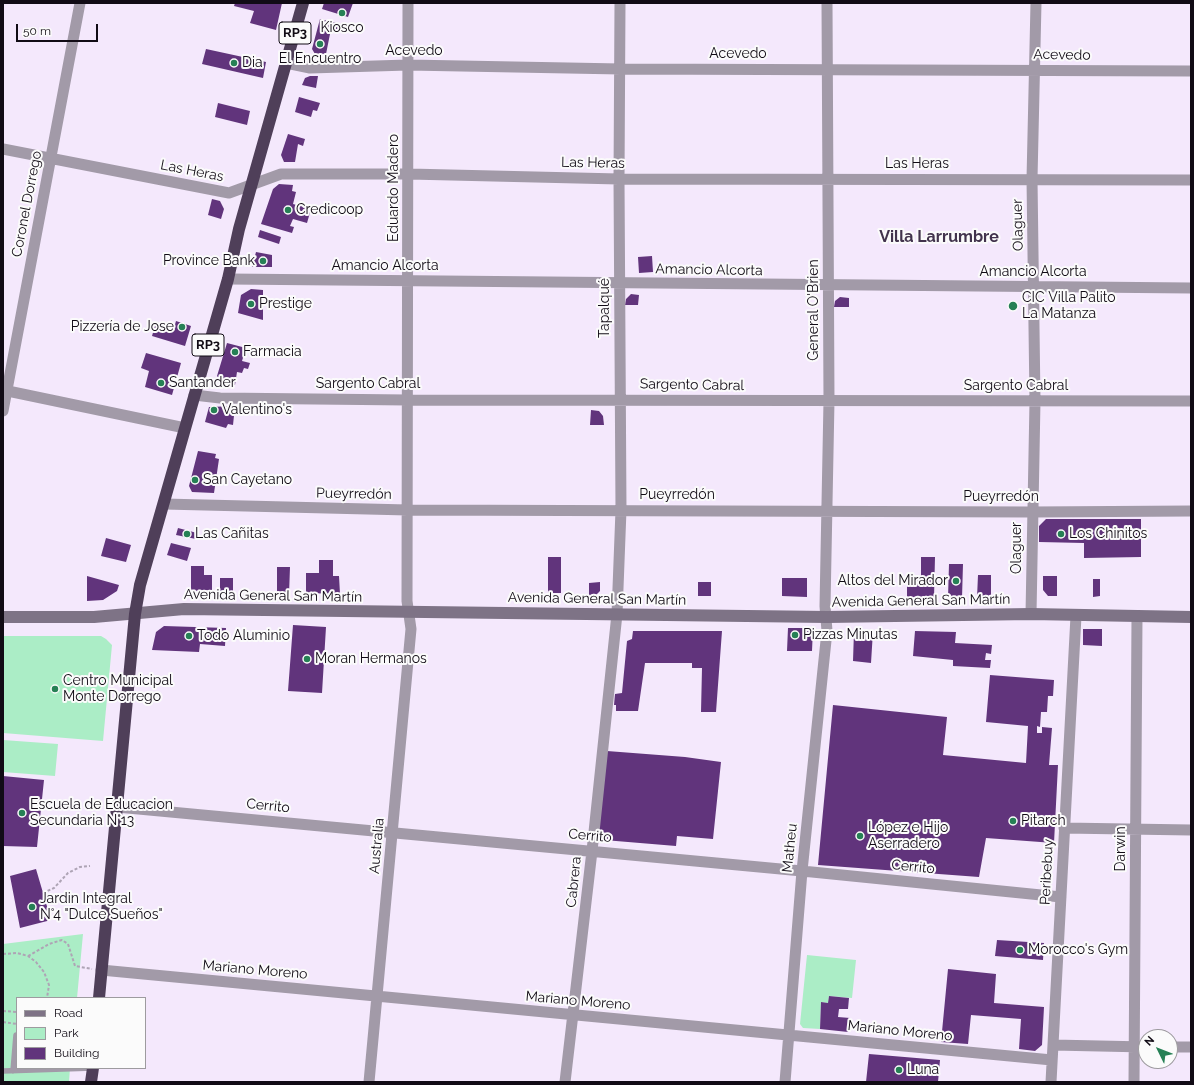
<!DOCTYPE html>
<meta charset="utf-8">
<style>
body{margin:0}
#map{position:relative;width:1194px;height:1085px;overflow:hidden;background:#f4e8fc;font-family:Raleway,sans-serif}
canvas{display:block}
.frame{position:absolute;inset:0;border:4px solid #110b15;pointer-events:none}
.legend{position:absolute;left:16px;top:997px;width:130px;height:72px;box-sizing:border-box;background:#fbfbfb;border:1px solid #9d9b9f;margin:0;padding:5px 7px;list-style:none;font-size:12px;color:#110b15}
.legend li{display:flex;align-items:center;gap:8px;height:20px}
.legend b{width:20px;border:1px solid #9d9b9f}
.north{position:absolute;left:1138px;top:1029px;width:40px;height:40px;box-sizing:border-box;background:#fbfbfb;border:1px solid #9d9b9f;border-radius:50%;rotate:313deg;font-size:11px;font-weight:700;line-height:16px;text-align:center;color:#110b15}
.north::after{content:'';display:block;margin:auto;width:14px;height:18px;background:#268055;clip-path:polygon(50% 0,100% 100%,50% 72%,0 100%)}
.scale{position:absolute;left:16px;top:24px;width:82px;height:18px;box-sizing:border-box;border:2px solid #110b15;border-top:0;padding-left:5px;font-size:12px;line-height:14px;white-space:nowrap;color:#110b15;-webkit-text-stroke:3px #fbfbfb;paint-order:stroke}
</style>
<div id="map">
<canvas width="1194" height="1085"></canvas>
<div class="frame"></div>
<ul class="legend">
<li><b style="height:5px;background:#7e7386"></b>Road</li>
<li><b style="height:11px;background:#abedc6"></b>Park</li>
<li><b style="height:11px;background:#61347c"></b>Building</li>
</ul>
<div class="north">N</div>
<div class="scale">50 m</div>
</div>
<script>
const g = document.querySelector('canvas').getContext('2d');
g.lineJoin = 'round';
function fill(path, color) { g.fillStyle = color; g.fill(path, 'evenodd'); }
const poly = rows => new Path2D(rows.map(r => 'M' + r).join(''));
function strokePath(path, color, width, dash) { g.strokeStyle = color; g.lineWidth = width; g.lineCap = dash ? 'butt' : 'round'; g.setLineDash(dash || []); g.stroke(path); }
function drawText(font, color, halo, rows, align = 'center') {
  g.font = font + ' Raleway,sans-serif'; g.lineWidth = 4; g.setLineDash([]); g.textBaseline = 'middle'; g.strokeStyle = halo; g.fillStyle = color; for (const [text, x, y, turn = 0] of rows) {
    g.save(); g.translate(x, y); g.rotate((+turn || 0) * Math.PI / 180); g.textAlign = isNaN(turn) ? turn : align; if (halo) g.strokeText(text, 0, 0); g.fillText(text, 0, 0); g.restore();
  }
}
const green = poly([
 [3,636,101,636,106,639,112,645,103,741,3,733],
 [3,740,58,744,55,776,3,772],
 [83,934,77,998,17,998,17,1068,70,1068,69,1082,3,1082,3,944],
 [807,955,856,960,852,998,829,996,828,1003,821,1002,820,1029,803,1028,800,1024]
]);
const building = poly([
 [235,3,282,3,276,30,250,23,254,11,234,6],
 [324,3,353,3,348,17,322,9],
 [320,19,341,24,339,31,331,29,326,54,315,54,312,49],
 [206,49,266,62,263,78,202,64],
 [310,76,318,76,316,88,302,85,305,78],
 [299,97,320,103,317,111,313,110,311,117,295,112],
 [218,103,250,111,247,125,215,117],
 [288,134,305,139,303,146,298,144,295,162,284,162,281,155],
 [279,184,293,185,292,191,296,192,293,204,311,209,307,223,293,219,290,226,294,227,292,233,261,224,273,189],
 [212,199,220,201,224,209,221,219,208,215],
 [260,230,281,237,279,244,258,237],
 [256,252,272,255,272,267,252,267],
 [652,256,653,272,639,273,638,257],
 [251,289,263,290,263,320,238,313,241,295],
 [631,294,639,295,638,305,625,305,626,299],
 [840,297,849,298,849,307,834,307,835,301],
 [176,321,191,326,185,346,152,336,156,322,174,328],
 [227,343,246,348,242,361,250,363,248,369,244,368,242,373,237,372,235,385,225,385,217,376],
 [146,353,181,363,172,395,145,387,149,371,141,368],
 [235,406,233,425,228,424,226,428,205,422,209,407],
 [591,410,599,411,603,416,604,425,590,425],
 [198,451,216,454,215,458,219,459,214,493,192,492,189,486],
 [1046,519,1141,519,1141,557,1084,558,1084,543,1039,542,1039,526],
 [178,528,197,533,196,539,176,535],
 [106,538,131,545,126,562,101,556],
 [171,543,191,548,187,561,167,555],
 [548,557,561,557,561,593,548,593],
 [921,557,935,557,934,598,907,597,907,576,921,576],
 [319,560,333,560,333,576,339,576,340,594,306,593,306,573,319,573],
 [949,564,963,564,962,598,948,598],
 [191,566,204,566,204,575,212,575,212,590,191,591],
 [277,567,290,567,289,595,277,594],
 [978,575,991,575,991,598,977,598],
 [87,576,119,585,117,591,103,600,87,601],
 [1043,576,1057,576,1057,596,1048,596,1043,590],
 [220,578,233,578,233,593,220,592],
 [782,578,807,578,807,597,782,596],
 [1093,579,1100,579,1100,596,1093,597],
 [600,582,600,591,594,597,589,597,589,583],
 [698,582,711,582,711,596,698,596],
 [293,625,326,627,322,693,288,691],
 [164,626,226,628,225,646,200,644,199,652,152,650,156,632],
 [788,628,813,628,812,651,787,651],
 [1083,629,1102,629,1102,646,1083,645],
 [633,631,722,631,716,712,701,712,702,668,692,668,692,663,645,663,638,711,616,711,616,705,614,705,615,694,622,693,627,641,632,639],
 [854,631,873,631,871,663,853,661],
 [915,631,956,632,955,643,992,645,991,654,986,653,985,660,991,660,990,668,953,666,953,660,913,656],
 [990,675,1054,680,1053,696,1048,696,1047,712,1041,712,1040,727,1037,726,1037,733,1042,733,1042,727,1052,728,1049,765,1058,765,1054,843,986,838,979,877,818,865,833,705,947,717,943,755,1026,763,1028,726,986,722],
 [607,751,685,757,721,762,713,839,677,836,676,846,604,840,598,834],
 [3,776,44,780,37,847,3,846],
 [36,869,51,920,20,928,10,876],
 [997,940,1044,943,1043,960,995,956],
 [948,969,996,974,994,1003,1044,1007,1042,1045,1035,1051,1019,1049,1021,1019,971,1015,968,1044,941,1042],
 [829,996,849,998,848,1009,839,1009,838,1017,850,1018,848,1032,820,1029,821,1002,828,1003],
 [869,1054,940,1060,938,1082,866,1082]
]);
const path = poly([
 [43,893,54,888,68,873,80,867,90,866],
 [3,954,17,953,28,956,36,962,44,972,49,985,47,998],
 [28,956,49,944,62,940,68,944,75,966,92,969],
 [3,1011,17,1012],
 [3,1022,17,1024]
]);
const lane = poly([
 [3,1071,93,1068],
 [13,1071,16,1035]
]);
const street = poly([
 [286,63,310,68,408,65,621,69,1191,71],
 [3,149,229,193,281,174,409,174,619,179,1191,180],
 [228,279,1191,288],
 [3,390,185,428],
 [194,395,220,398,408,400,1191,401],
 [3,411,80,3],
 [164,504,408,510,1032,512,1191,511],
 [1031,614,1035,401,1032,179,1036,3],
 [117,807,802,871,1061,897],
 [1064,828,1191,830],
 [101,970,1052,1060],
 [1053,1045,1146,1047],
 [1170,1047,1191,1047],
 [369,1082,411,629,407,601,408,3],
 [565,1082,592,851,617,614,621,510,619,179,620,3],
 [785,1082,802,871,827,631,825,606,829,401,827,3],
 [1051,1082,1076,616],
 [1134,1082,1137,617]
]);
const secondary = poly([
 [3,617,94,617,184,609,827,617,1031,614,1191,617]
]);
const highway = poly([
 [99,998,135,614,140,585,228,279,239,229,303,3],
 [91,1082,93,1068]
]);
const markers = [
 [342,13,4,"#268055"],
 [320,44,4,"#268055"],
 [234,63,4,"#268055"],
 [288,210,4,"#268055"],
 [263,261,4,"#268055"],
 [251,304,4,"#268055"],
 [1013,306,5,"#268055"],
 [182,327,4,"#268055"],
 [235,352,4,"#268055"],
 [161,383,4,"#268055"],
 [214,410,4,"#268055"],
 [195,480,4,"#268055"],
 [187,534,4,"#268055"],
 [1061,534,4,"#268055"],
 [956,581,4,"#268055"],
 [795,635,4,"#268055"],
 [189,636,4,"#268055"],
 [307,659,4,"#268055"],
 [55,689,4,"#268055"],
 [22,813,4,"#268055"],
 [1013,821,4,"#268055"],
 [860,836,4,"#268055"],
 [32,907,4,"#268055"],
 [1020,950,4,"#268055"],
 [899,1070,4,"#268055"]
];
const shields = [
 [295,33,32],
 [208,345,32]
];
const shieldNames = [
 ["RP3",295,33],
 ["RP3",208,345]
];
const poiNames = [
 ["Kiosco",342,28,"center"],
 ["El Encuentro",320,59,"center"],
 ["Dia",242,63],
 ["Credicoop",296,210],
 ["Province Bank",255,261,"right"],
 ["CIC Villa Palito",1022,298],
 ["La Matanza",1022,314],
 ["Prestige",259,304],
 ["Pizzería de Jose",174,327,"right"],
 ["Farmacia",243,352],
 ["Santander",169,383],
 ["Valentino's",222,410],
 ["San Cayetano",203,480],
 ["Las Cañitas",195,534],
 ["Los Chinitos",1069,534],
 ["Altos del Mirador",948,581,"right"],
 ["Pizzas Minutas",803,635],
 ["Todo Aluminio",197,636],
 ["Moran Hermanos",315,659],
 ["Centro Municipal",63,681],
 ["Monte Dorrego",63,697],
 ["Escuela de Educacion",30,805],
 ["Secundaria N°13",30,821],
 ["Pitarch",1021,821],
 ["López e Hijo",868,828],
 ["Aserradero",868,844],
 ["Jardin Integral",40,899],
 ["N°4 \"Dulce Sueños\"",40,915],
 ["Morocco's Gym",1028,950],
 ["Luna",907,1070]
];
const streetNames = [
 ["Acevedo",414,51],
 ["Acevedo",738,54],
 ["Acevedo",1062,55,1],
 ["Las Heras",593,163,1],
 ["Las Heras",917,164],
 ["Las Heras",192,171,11],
 ["Eduardo Madero",394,188,-90],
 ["Coronel Dorrego",27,204,-79],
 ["Olaguer",1018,225,-91],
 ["Amancio Alcorta",385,266],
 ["Amancio Alcorta",709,270,1],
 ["Amancio Alcorta",1033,272],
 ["Tapalqué",605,308,-90],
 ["General O'Brien",814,310,-90],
 ["Sargento Cabral",368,384],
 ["Sargento Cabral",692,385,1],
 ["Sargento Cabral",1016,386],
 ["Pueyrredón",354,494,1],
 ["Pueyrredón",677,495],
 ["Pueyrredón",1001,497],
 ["Olaguer",1017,548,-90],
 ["Avenida General San Martín",273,596,1],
 ["Avenida General San Martín",597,599,1],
 ["Avenida General San Martín",921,601,-1],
 ["Cerrito",268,806,6],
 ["Cerrito",590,836,5],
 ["Australia",377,846,-85],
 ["Matheu",790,848,-84],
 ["Darwin",1121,849,-90],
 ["Cerrito",913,867,6],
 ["Peribebuy",1047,872,-87],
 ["Cabrera",574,882,-84],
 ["Mariano Moreno",255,970,5],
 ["Mariano Moreno",578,1001,5],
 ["Mariano Moreno",900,1031,6]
];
const quarterNames = [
 ["Villa Larrumbre",939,237]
];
fill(green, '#abedc6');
fill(building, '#61347c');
strokePath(path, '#aea4b5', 2, [3, 2]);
strokePath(lane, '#a29aa8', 5.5);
strokePath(street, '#a29aa8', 11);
strokePath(secondary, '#7e7386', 12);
strokePath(highway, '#4f3f59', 12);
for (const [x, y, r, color] of markers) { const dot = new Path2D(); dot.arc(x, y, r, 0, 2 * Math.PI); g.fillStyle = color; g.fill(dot); strokePath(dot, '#fbfbfb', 1.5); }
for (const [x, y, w] of shields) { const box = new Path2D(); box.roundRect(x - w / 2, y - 11, w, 22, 3); g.fillStyle = '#fbfbfb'; g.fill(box); strokePath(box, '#110b15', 1); }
drawText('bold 13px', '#110b15', null, shieldNames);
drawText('14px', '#110b15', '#fbfbfb', poiNames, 'left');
drawText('14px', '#110b15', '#fbfbfb', streetNames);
drawText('bold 16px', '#42334d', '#fbfbfb', quarterNames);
</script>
